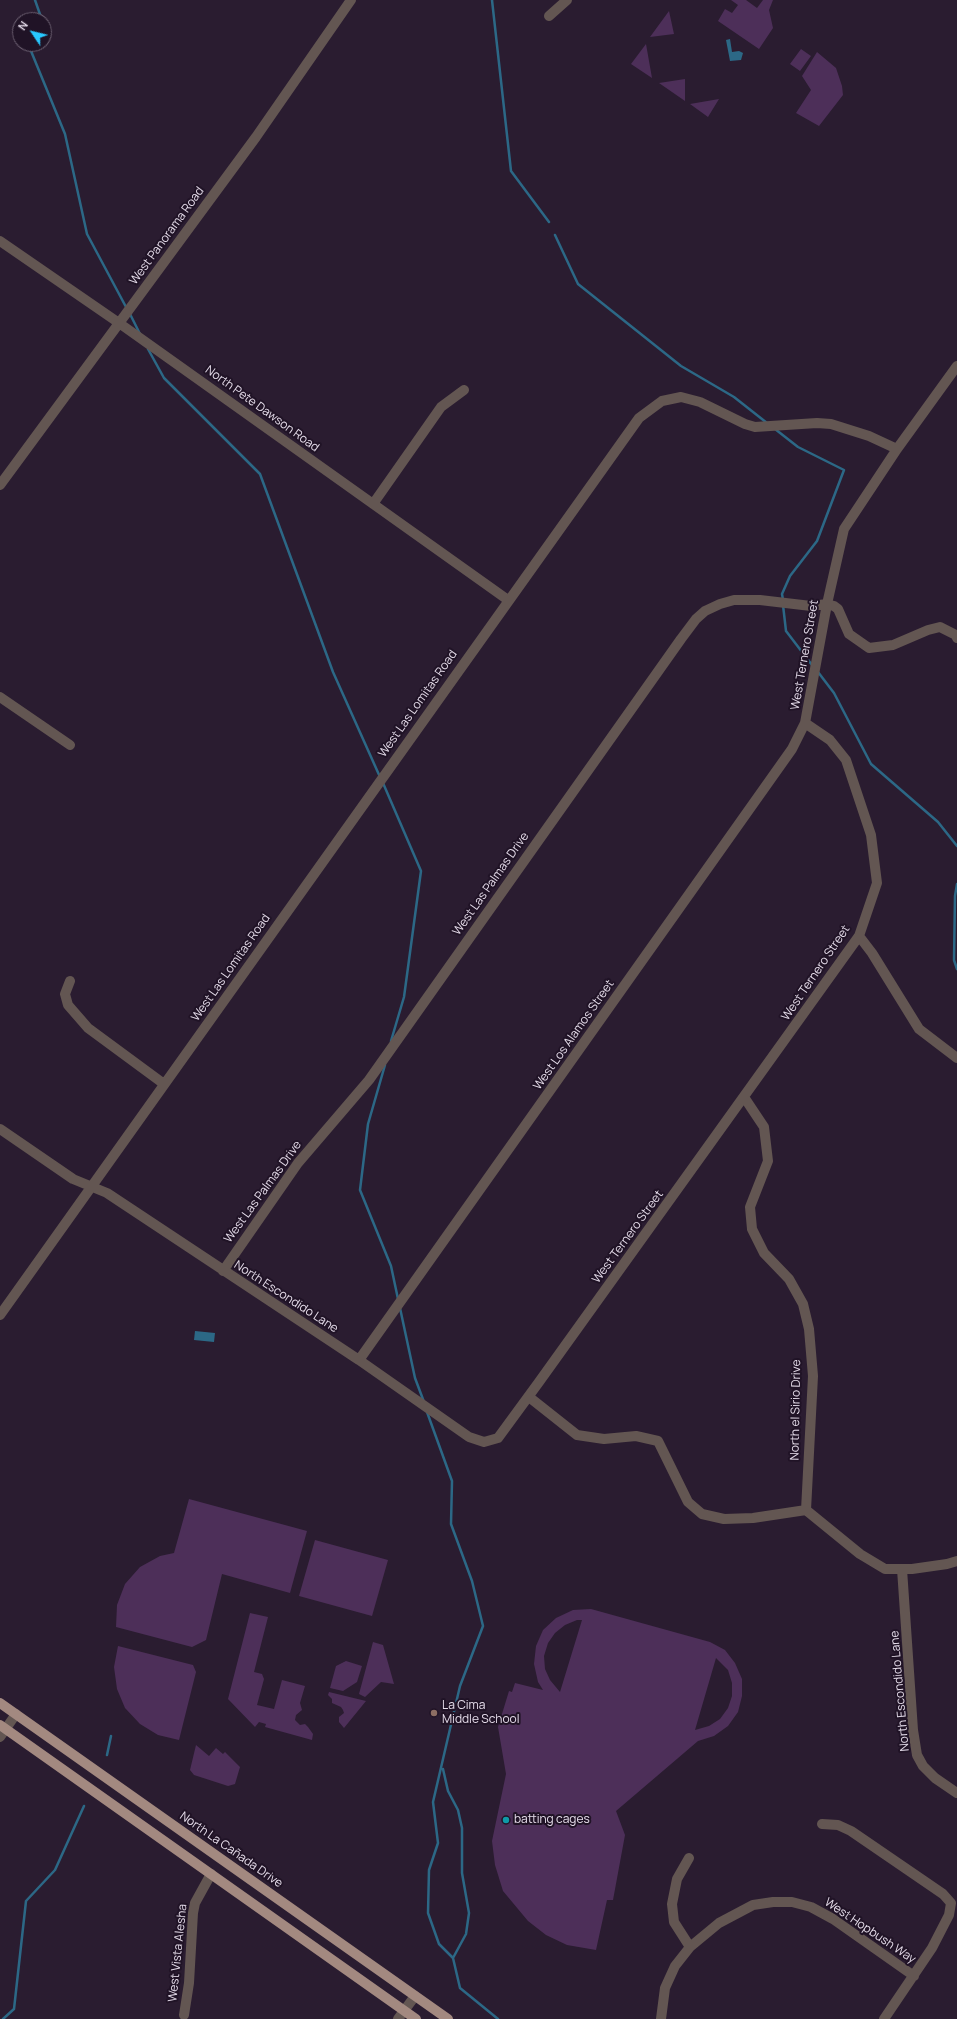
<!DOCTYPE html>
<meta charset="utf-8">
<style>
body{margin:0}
#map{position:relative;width:957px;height:2019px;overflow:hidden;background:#2a1c30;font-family:Manrope,sans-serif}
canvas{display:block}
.north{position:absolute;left:12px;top:12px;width:40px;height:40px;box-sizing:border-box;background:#201326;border:1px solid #6f6374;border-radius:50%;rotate:305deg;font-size:11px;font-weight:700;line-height:16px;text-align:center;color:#e5dcea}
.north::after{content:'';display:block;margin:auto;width:14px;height:18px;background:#28c8ff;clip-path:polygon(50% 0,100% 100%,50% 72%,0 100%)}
</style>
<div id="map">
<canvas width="957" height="2019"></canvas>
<div class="north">N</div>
</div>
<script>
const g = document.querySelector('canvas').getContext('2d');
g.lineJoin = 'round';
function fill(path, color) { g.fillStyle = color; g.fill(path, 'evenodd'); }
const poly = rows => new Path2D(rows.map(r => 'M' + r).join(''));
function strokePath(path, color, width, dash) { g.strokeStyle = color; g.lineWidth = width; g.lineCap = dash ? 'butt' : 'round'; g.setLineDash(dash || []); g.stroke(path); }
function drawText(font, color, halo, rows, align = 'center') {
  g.font = font + ' Manrope,sans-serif'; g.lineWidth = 4; g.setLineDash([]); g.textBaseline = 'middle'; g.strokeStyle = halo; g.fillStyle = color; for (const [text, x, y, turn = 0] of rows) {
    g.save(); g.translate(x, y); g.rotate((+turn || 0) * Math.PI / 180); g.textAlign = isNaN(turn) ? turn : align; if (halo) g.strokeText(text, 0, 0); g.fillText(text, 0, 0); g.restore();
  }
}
const green = poly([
 [731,0,746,0,757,8,763,0,773,0,769,10,773,28,759,49,718,21,725,9,732,13,738,5],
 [669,11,674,34,650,37],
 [646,44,652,78,631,64],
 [801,49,811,56,800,71,790,64],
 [817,52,836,68,842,86,843,95,819,126,796,113,811,90,802,76],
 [685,79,685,101,659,83],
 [719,99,708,117,690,104],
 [189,1499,307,1531,290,1593,222,1574,206,1640,192,1647,116,1627,117,1605,125,1584,140,1567,160,1556,174,1553],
 [315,1540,388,1560,372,1616,299,1596],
 [591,1609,710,1642,725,1650,735,1663,742,1679,742,1696,738,1712,728,1726,714,1736,698,1741,616,1811,625,1835,613,1900,607,1900,596,1950,567,1945,546,1935,528,1921,503,1891,495,1865,492,1841,506,1774,498,1727,509,1691,512,1692,515,1683,543,1690,538,1682,534,1664,536,1646,543,1630,556,1618,573,1610],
 [577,1620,582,1620,560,1692,550,1680,545,1669,544,1656,548,1643,555,1633,565,1625],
 [716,1658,728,1670,732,1683,732,1696,728,1708,720,1719,709,1726,695,1730],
 [250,1613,268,1617,254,1672,262,1674,264,1679,257,1705,274,1709,282,1680,305,1686,300,1703,302,1710,296,1715,295,1720,300,1725,305,1724,308,1727,313,1734,312,1740,265,1727,266,1724,259,1722,255,1727,228,1699],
 [373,1642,383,1645,394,1684,381,1682,365,1697,359,1694],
 [118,1646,193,1665,196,1672,179,1740,158,1735,140,1724,125,1708,117,1689,114,1667],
 [346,1661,362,1666,357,1682,343,1691,330,1688,336,1666],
 [329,1692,366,1701,344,1728,339,1722,339,1717,344,1713,343,1710,341,1707,332,1703,332,1699,328,1695],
 [196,1745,209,1756,216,1748,223,1754,225,1752,240,1767,235,1784,228,1786,194,1775,190,1770]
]);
const water = poly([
 [730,39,732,52,739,51,743,53,741,60,730,61,726,40],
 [195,1331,215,1333,214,1342,194,1340]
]);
const stream = poly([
 [35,0,42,20],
 [492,0,511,171,549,222],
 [33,44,31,51,65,134,87,234,126,307],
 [555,235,578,284,681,366,734,397,767,423],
 [130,314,140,334],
 [148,349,164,378,260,474,333,672,380,777],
 [775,429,798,447,844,470,817,541,790,576,782,594,783,600],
 [783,605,786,631,812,665],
 [818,672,834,693,871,764,938,822,957,846],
 [383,783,421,871,404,997,391,1041],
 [957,884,955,896,954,960,957,969],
 [385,1065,368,1124,360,1190,391,1266,398,1299],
 [400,1308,415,1378,424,1402],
 [427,1412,452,1481,451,1524,472,1581,483,1626,460,1686,433,1802,438,1843,429,1870,428,1913,439,1944,453,1958,460,1988,498,2019],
 [107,1755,111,1736],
 [443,1769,448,1791,458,1810,462,1828,462,1873,469,1913,466,1934,453,1958],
 [3,2019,14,2009,26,1901,55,1870,84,1806]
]);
const minor = poly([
 [549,16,567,0],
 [0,241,119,323,508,600],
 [0,485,256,137,351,0],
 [373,504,441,407,464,390],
 [0,697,70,745],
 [859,936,872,953,919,1029,957,1058],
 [70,981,65,994,68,1005,88,1028,164,1084],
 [744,1097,764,1127,768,1161,750,1207,752,1229,764,1253,789,1279,803,1304,809,1329,813,1376,806,1510],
 [0,1129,73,1179,107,1193,359,1360,469,1437,484,1442,498,1438,539,1382,859,936,877,883,871,835,846,760,830,740,805,723,827,604,844,529,897,449,957,366],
 [223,1271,298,1163,369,1080,681,639,696,619,705,611,720,604,734,600,760,600,811,606,827,604,834,606,838,609,849,634,869,648,893,645,928,630,940,627,956,635,957,638],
 [0,1315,639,418,662,401,681,397,700,402,745,424,755,427,817,423,831,424,869,436,897,449],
 [359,1360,792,749,805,723],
 [529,1397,577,1435,604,1439,636,1436,658,1441,688,1502,702,1514,724,1519,753,1518,806,1510,860,1554,885,1569,912,1569,947,1564,957,1561],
 [902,1569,913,1730,917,1755,923,1766,935,1778,957,1793],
 [0,1737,16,1714],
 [822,1824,838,1825,851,1831,943,1894,951,1903,949,1915,932,1948,884,2019],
 [689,1858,677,1879,672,1904,674,1922,690,1947],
 [184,2015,189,1983,193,1913,195,1903,211,1874],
 [398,2019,415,1996],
 [661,2019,665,1988,675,1966,690,1947,719,1923,753,1905,773,1902,792,1902,811,1907,833,1919,914,1976]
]);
const major = poly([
 [0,1703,448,2019],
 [0,1725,416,2019]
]);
const markers = [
 [434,1713,4,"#8d6e63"],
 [506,1820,4,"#0f9aa8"]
];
const streetNames = [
 ["West Panorama Road",167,236,-54],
 ["North Pete Dawson Road",262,409,36],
 ["West Ternero Street",805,655,-80],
 ["West Las Lomitas Road",418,704,-55],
 ["West Las Palmas Drive",491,884,-55],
 ["West Las Lomitas Road",231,968,-55],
 ["West Ternero Street",816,973,-56],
 ["West Los Alamos Street",574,1035,-55],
 ["West Las Palmas Drive",263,1192,-54],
 ["West Ternero Street",628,1237,-54],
 ["North Escondido Lane",286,1297,33],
 ["North el Sirio Drive",796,1410,-89],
 ["North Escondido Lane",900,1691,-95],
 ["North La Cañada Drive",231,1850,35],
 ["West Hopbush Way",870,1931,34],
 ["West Vista Alesha",178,1953,-84]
];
const poiNames = [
 ["La Cima",442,1706],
 ["Middle School",442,1720],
 ["batting cages",514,1820]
];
fill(green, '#4d2f59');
fill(water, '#2c6886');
strokePath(stream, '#2c6886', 2.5);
strokePath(minor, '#635652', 10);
strokePath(major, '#a38980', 10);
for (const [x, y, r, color] of markers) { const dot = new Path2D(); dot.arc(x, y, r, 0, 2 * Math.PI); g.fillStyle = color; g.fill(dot); strokePath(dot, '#201326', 1.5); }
drawText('12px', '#e5dcea', '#201326', streetNames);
drawText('12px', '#e5dcea', '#201326', poiNames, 'left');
</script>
